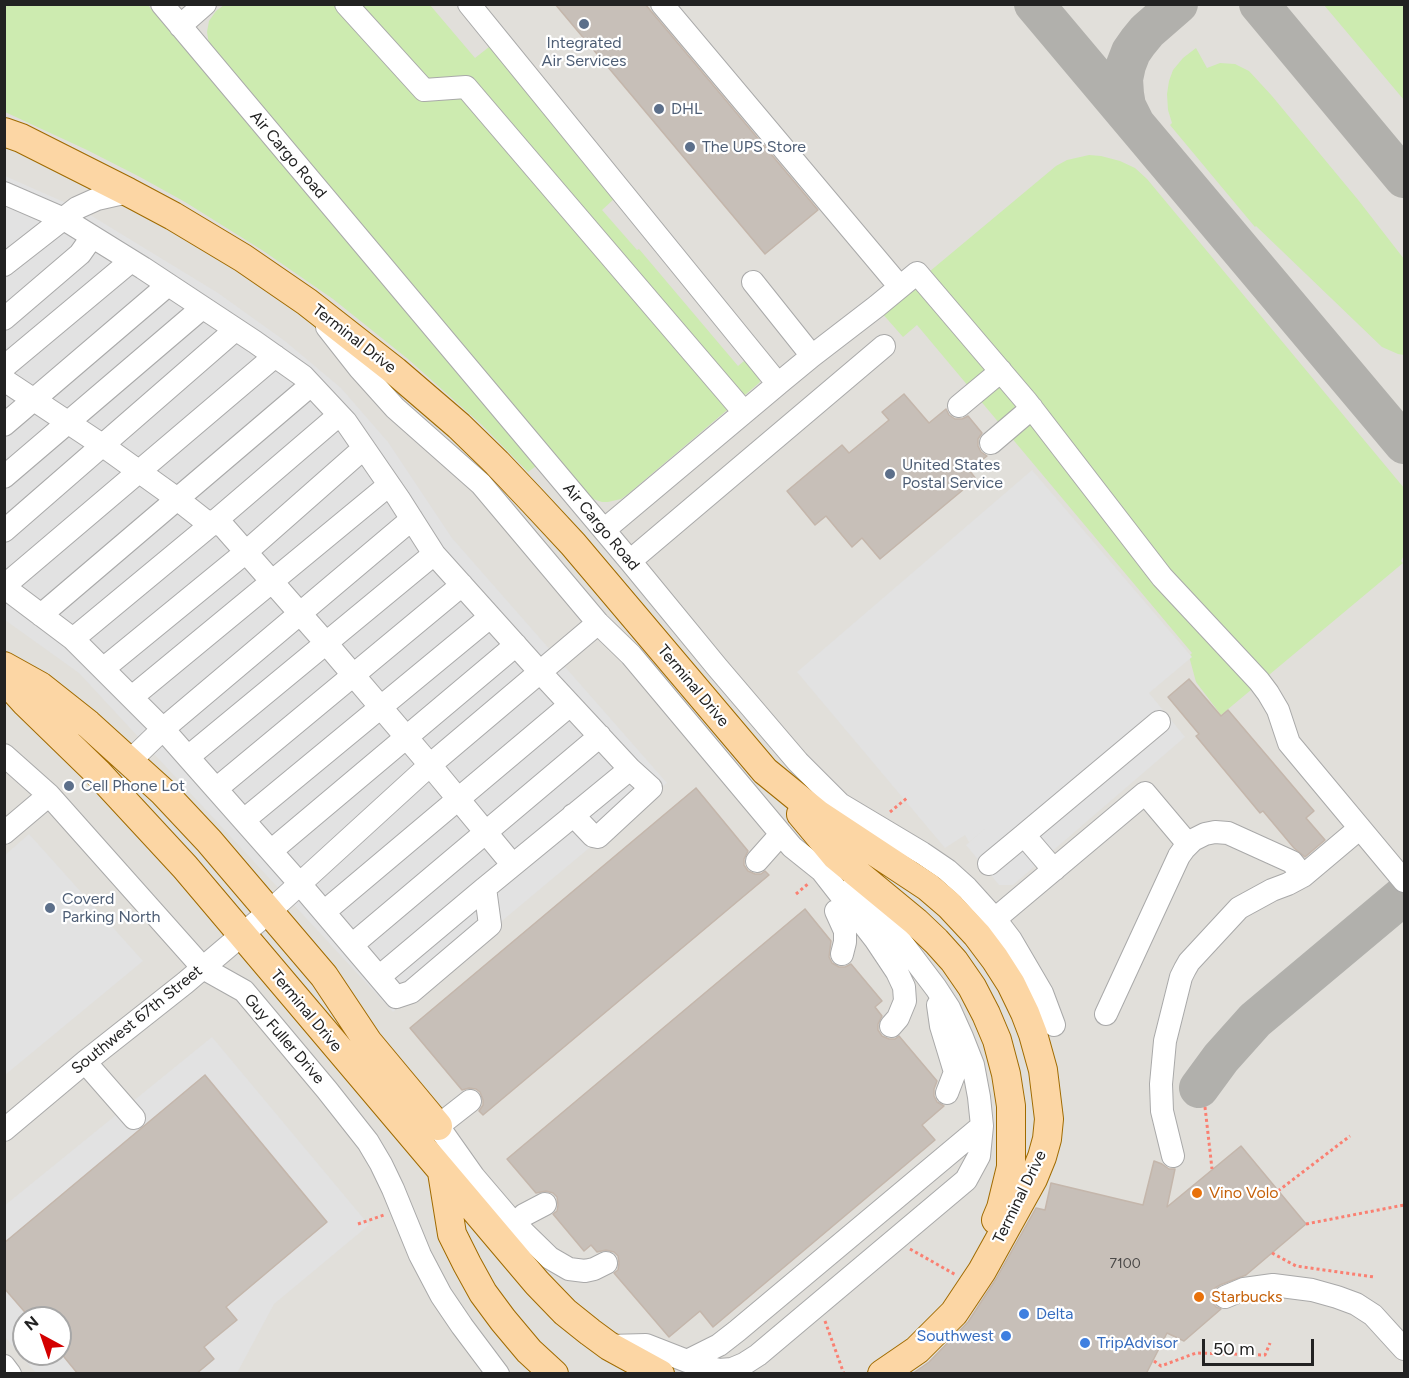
<!DOCTYPE html>
<style>
body{margin:0}
#map{position:relative;width:1409px;height:1378px;overflow:hidden;background:#f2efe9;font-family:Figtree,sans-serif}
canvas{display:block}
.frame{position:absolute;inset:0;border:6px solid #222;pointer-events:none}
.north{position:absolute;left:12px;top:1306px;width:60px;height:60px;box-sizing:border-box;background:#fff;border:2px solid #a7a7a7;border-radius:50%;rotate:320deg;font-size:16px;font-weight:700;line-height:24px;text-align:center;color:#222}
.north::after{content:'';display:block;margin:auto;width:21px;height:27px;background:#d40000;clip-path:polygon(50% 0,100% 100%,50% 72%,0 100%)}
.scale{position:absolute;left:1202px;top:1339px;width:112px;height:27px;box-sizing:border-box;border:3px solid #222;border-top:0;padding-left:8px;font-size:18px;line-height:21px;white-space:nowrap;color:#222;-webkit-text-stroke:4px #fff;paint-order:stroke}
</style>
<div id="map">
<canvas width="1409" height="1378"></canvas>
<div class="frame"></div>
<div class="north">N</div>
<div class="scale">50 m</div>
</div>
<script>
const g = document.querySelector('canvas').getContext('2d');
g.lineJoin = 'round';
function fill(path, color) { g.fillStyle = color; g.fill(path, 'evenodd'); }
const poly = rows => new Path2D(rows.map(r => 'M' + r).join(''));
function strokePath(path, color, width, dash) { g.strokeStyle = color; g.lineWidth = width; g.lineCap = dash ? 'butt' : 'round'; g.setLineDash(dash || []); g.stroke(path); }
function drawText(font, color, halo, rows, align = 'center') {
  g.font = font + ' Figtree,sans-serif'; g.lineWidth = 4.5; g.setLineDash([]); g.textBaseline = 'middle'; g.strokeStyle = halo; g.fillStyle = color; for (const [text, x, y, turn = 0] of rows) {
    g.save(); g.translate(x, y); g.rotate((+turn || 0) * Math.PI / 180); g.textAlign = isNaN(turn) ? turn : align; if (halo) g.strokeText(text, 0, 0); g.fillText(text, 0, 0); g.restore();
  }
}
const airport = poly([
 [5,5,1404,5,1404,1373,5,1374],
 [24,1318,60,1318,60,1354,24,1354]
]);
const grass = poly([
 [5,5,148,5,536,466,528,472,482,425,408,359,333,299,262,250,185,202,140,177,87,150,5,112],
 [224,5,430,5,475,58,489,47,615,198,602,210,637,250,639,249,738,366,755,352,762,378,759,383,628,494,621,499,608,502,602,502,590,498,209,44,207,32,209,21,216,11],
 [1324,5,1404,5,1404,100],
 [1196,48,1207,68,1220,63,1235,64,1249,71,1272,96,1359,201,1404,259,1404,355,1398,354,1382,347,1256,226,1255,227,1170,125,1172,123,1168,110,1167,94,1169,81,1173,70,1183,58],
 [1089,155,1101,156,1120,161,1135,168,1147,179,1404,488,1404,555,1401,561,1403,563,1221,715,1196,682,1189,656,1192,653,917,325,903,337,881,312,1056,166,1067,160]
]);
const parking = poly([
 [5,176,82,210,218,293,285,341,341,388,388,442,452,538,667,783,393,1012,79,673,5,620],
 [1032,470,1192,657,1149,693,1185,737,1013,885,999,885,966,845,988,826,969,842,965,835,945,848,797,672],
 [29,834,143,961,5,1075,5,855],
 [212,1037,369,1225,274,1304,237,1373,36,1373,5,1337,4,1206],
 [24,1318,60,1318,60,1354,24,1354]
]);
const taxiway = poly([
 [1034,4,1404,444],
 [1259,4,1404,178],
 [1134,122,1126,106,1124,94,1123,79,1126,65,1131,52,1138,42,1147,31,1178,4],
 [1199,1088,1221,1058,1255,1020,1404,895]
]);
const building = poly([
 [555,4,645,4,818,210,765,254,555,4],
 [904,394,929,423,946,409,949,415,955,419,962,419,968,416,982,433,978,439,978,446,981,452,987,456,969,470,976,479,880,559,862,538,852,547,826,516,815,525,787,491,842,445,849,453,889,420,882,412,904,394],
 [1189,679,1221,716,1228,710,1314,811,1306,818,1325,840,1305,857,1294,848,1263,811,1260,813,1196,736,1199,734,1168,697,1189,679],
 [696,788,748,851,744,859,744,865,748,871,755,874,761,874,765,871,769,875,483,1115,479,1111,483,1105,483,1100,480,1092,476,1089,469,1088,462,1090,410,1028,696,788],
 [805,909,831,941,829,957,832,963,839,967,845,967,851,964,882,1001,875,1007,882,1016,878,1024,878,1030,882,1036,889,1039,895,1039,899,1036,937,1081,934,1089,934,1096,937,1102,944,1106,922,1125,935,1140,713,1327,700,1311,669,1337,614,1273,618,1270,619,1263,618,1256,614,1252,606,1250,597,1252,591,1245,584,1251,553,1214,557,1211,558,1205,557,1197,553,1193,546,1191,536,1193,507,1159,805,909],
 [205,1075,327,1222,226,1307,237,1320,204,1347,214,1359,196,1374,78,1374,60,1352,60,1318,30,1318,4,1288,4,1243,205,1075],
 [1241,1146,1306,1224,1246,1275,1220,1285,1215,1288,1212,1295,1212,1302,1216,1307,1221,1309,1184,1341,1167,1333,1146,1374,912,1374,929,1362,968,1322,996,1279,1036,1208,1045,1210,1051,1183,1143,1205,1154,1161,1162,1164,1169,1169,1175,1169,1167,1207,1241,1146]
]);
const path = poly([
 [890,812,907,798],
 [796,894,809,883],
 [1205,1107,1212,1169],
 [1278,1191,1350,1136],
 [358,1224,384,1215],
 [1306,1224,1404,1205],
 [910,1249,956,1275],
 [1272,1253,1296,1266,1374,1277],
 [825,1321,844,1374],
 [1154,1361,1161,1366,1196,1353,1265,1355,1270,1343]
]);
const minor = poly([
 [162,4,630,561,717,667,798,762,840,804,922,853,947,870,967,888,995,919,1011,940,1042,993,1054,1025],
 [346,4,424,90,466,87,744,412],
 [469,4,778,384,812,356,877,306,900,287,662,4],
 [180,26,205,4],
 [4,193,64,219,143,268,255,342,303,376,346,422,399,499,434,554,540,672,630,769,485,888,490,925,411,992,396,997,300,884,163,729,412,519],
 [4,265,77,208,97,199,128,192],
 [753,282,812,356],
 [900,287,917,273,1027,402,1162,577,1259,681,1268,693,1278,710,1289,743,1404,881],
 [4,319,80,254,92,237],
 [327,327,360,369,395,408,481,484,598,623,631,655,781,834,792,847,822,871,875,939,897,972,904,987,905,1001,898,1018,891,1026],
 [4,367,131,261],
 [4,380,102,445,176,498,204,520,223,526,326,643,430,765,512,864],
 [959,406,1001,371],
 [4,425,168,285],
 [991,443,1032,408],
 [4,477,202,308],
 [604,530,778,384],
 [4,531,235,330],
 [630,561,884,346],
 [4,586,275,356],
 [4,587,73,639,163,729,130,761],
 [41,615,311,385],
 [73,639,213,523,339,415],
 [103,669,246,552,364,448],
 [132,697,389,485],
 [4,755,49,795,203,968,244,991,327,1090,368,1142,381,1164,393,1189,420,1255,441,1295,462,1326,498,1374],
 [188,757,434,554],
 [216,789,462,585],
 [573,815,593,836,598,837,651,788,630,769],
 [244,820,490,617],
 [4,833,49,795],
 [271,851,516,645],
 [757,861,781,834],
 [989,864,1024,835],
 [1054,870,1024,835,1159,722],
 [836,911,845,931,845,942,842,954],
 [324,912,570,705],
 [995,919,1145,793,1188,844],
 [352,945,600,736],
 [379,977,485,888],
 [938,1005,941,1026,955,1072,947,1093],
 [1106,1014,1179,856,1184,849,1193,840,1205,834,1215,832,1228,833,1292,862,1303,876],
 [85,1062,134,1118],
 [438,1126,474,1177,509,1218,550,1258,569,1269,585,1271,594,1269,606,1263],
 [438,1126,470,1101],
 [4,1130,85,1062,185,983,270,911,430,765,598,623],
 [1173,1156,1162,1111,1161,1084,1165,1041,1181,977,1185,969,1189,962,1239,908,1272,890,1288,884,1303,876,1360,828],
 [524,1215,545,1204],
 [1225,1297,1244,1289,1273,1285,1312,1290,1337,1297,1356,1304,1373,1315,1404,1349],
 [609,1346,646,1345,687,1361,719,1370,732,1369,744,1364,758,1355,966,1180,979,1156,982,1126,979,1097,973,1065,962,1037,949,1008,936,988,855,881],
 [687,1361,719,1345,737,1331,982,1126],
 [4,1366,10,1374]
]);
const major = poly([
 [4,132,21,138,128,192,173,216,243,258,307,302,395,371,459,426,497,463,533,501,573,544,765,771,819,815,928,887,949,905,977,935,995,959,1011,984,1025,1013,1033,1034,1043,1070,1049,1119,1047,1139,1042,1157,1033,1179,982,1271,954,1313,917,1350,882,1374],
 [4,666,40,686,88,724,163,792,209,841,324,976,368,1042,438,1126],
 [4,679,26,703,98,773,185,867,537,1283,565,1312,590,1332,609,1346,660,1374],
 [801,814,836,856,916,922,936,941,954,961,972,987,986,1014,997,1040,1006,1074,1011,1106,1011,1167,1001,1208,996,1220],
 [442,1172,452,1234,467,1264,483,1293,503,1320,529,1351,554,1374]
]);
const markers = [
 [584,24,6,"#5c6f8a"],
 [659,109,6,"#5c6f8a"],
 [690,147,6,"#5c6f8a"],
 [890,474,6,"#5c6f8a"],
 [69,786,6,"#5c6f8a"],
 [50,908,6,"#5c6f8a"],
 [1197,1193,6,"#e8710a"],
 [1199,1297,6,"#e8710a"],
 [1024,1314,6,"#3f7fe0"],
 [1006,1336,6,"#3f7fe0"],
 [1085,1343,6,"#3f7fe0"]
];
const numberNames = [
 ["7100",1125,1264]
];
const serviceNames = [
 ["Integrated",584,43,"center"],
 ["Air Services",584,61,"center"],
 ["DHL",671,109],
 ["The UPS Store",702,147],
 ["United States",902,465],
 ["Postal Service",902,483],
 ["Cell Phone Lot",81,786],
 ["Coverd",62,899],
 ["Parking North",62,917]
];
const streetNames = [
 ["Air Cargo Road",288,155,50],
 ["Terminal Drive",354,339,38],
 ["Air Cargo Road",601,527,50],
 ["Terminal Drive",693,686,50],
 ["Terminal Drive",306,1011,50],
 ["Southwest 67th Street",137,1020,-39],
 ["Guy Fuller Drive",284,1039,49],
 ["Terminal Drive",1020,1197,-64]
];
const foodNames = [
 ["Vino Volo",1209,1193],
 ["Starbucks",1211,1297]
];
const shopNames = [
 ["Delta",1036,1314],
 ["Southwest",994,1336,"right"],
 ["TripAdvisor",1097,1343]
];
fill(airport, '#e1dfda');
fill(grass, '#cdebb0');
fill(parking, '#e2e2e2');
strokePath(taxiway, '#b1b0ac', 40);
fill(building, '#c7bfb8');
strokePath(building, '#c4b6ab', 1.5);
strokePath(minor, '#a9a9a9', 24);
strokePath(major, '#a06b00', 30);
strokePath(path, '#fa8072', 3, [3, 3]);
strokePath(minor, '#fff', 22);
strokePath(major, '#fcd6a4', 28);
for (const [x, y, r, color] of markers) { const dot = new Path2D(); dot.arc(x, y, r, 0, 2 * Math.PI); g.fillStyle = color; g.fill(dot); strokePath(dot, '#fff', 2); }
drawText('14px', '#4b4948', null, numberNames);
drawText('16px', '#4e5e75', '#fff', serviceNames, 'left');
drawText('16px', '#222', '#fff', streetNames);
drawText('16px', '#c56008', '#fff', foodNames, 'left');
drawText('16px', '#366cbe', '#fff', shopNames, 'left');
</script>
